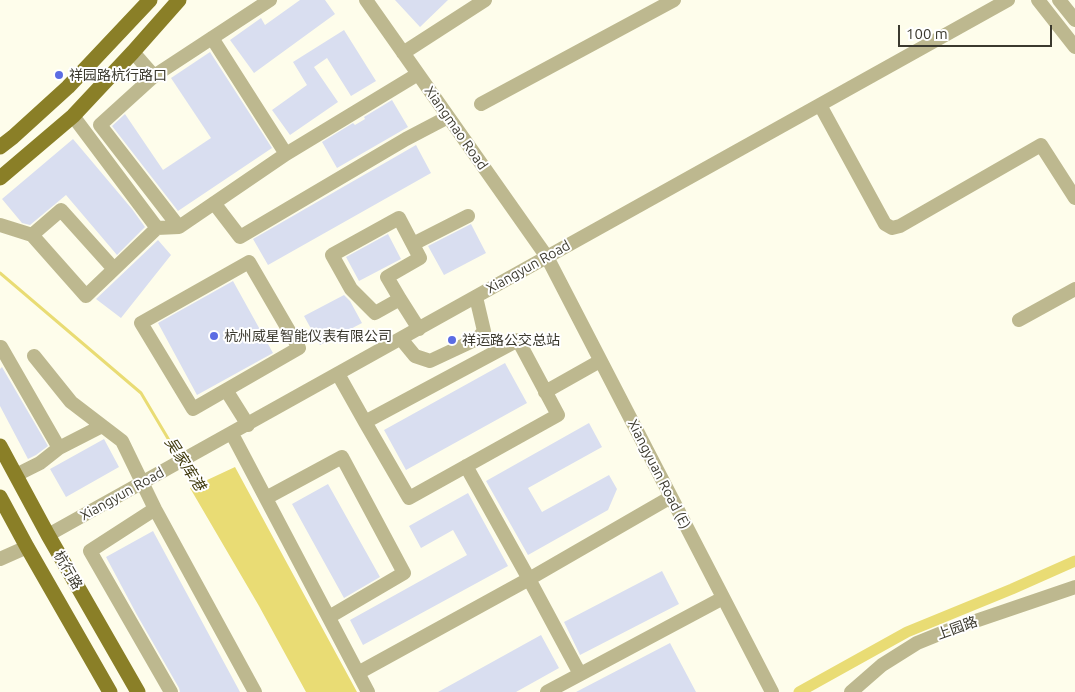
<!DOCTYPE html>
<meta charset="utf-8">
<style>
body{margin:0}
#map{position:relative;width:1075px;height:692px;overflow:hidden;background:#fefdeb;font-family:Ubuntu,sans-serif}
canvas{display:block}
.scale{position:absolute;left:898px;top:25px;width:154px;height:22px;box-sizing:border-box;border:2px solid #3b392e;border-top:0;padding-left:6px;font-size:15px;line-height:18px;white-space:nowrap;color:#3b392e;-webkit-text-stroke:4px #fff;paint-order:stroke}
</style>
<div id="map">
<canvas width="1075" height="692"></canvas>
<div class="scale">100 m</div>
</div>
<script>
const g = document.querySelector('canvas').getContext('2d');
g.lineJoin = 'round';
function fill(path, color) { g.fillStyle = color; g.fill(path, 'evenodd'); }
const poly = rows => new Path2D(rows.map(r => 'M' + r).join(''));
function strokePath(path, color, width, dash) { g.strokeStyle = color; g.lineWidth = width; g.lineCap = dash ? 'butt' : 'round'; g.setLineDash(dash || []); g.stroke(path); }
function drawText(font, color, halo, rows, align = 'center') {
  g.font = font + ' Ubuntu,"Noto Sans SC",sans-serif'; g.lineWidth = 4; g.setLineDash([]); g.textBaseline = 'middle'; g.strokeStyle = halo; g.fillStyle = color; for (const [text, x, y, turn = 0] of rows) {
    g.save(); g.translate(x, y); g.rotate((+turn || 0) * Math.PI / 180); g.textAlign = isNaN(turn) ? turn : align; if (halo) g.strokeText(text, 0, 0); g.fillText(text, 0, 0); g.restore();
  }
}
const water = poly([
 [235,467,288,565,357,692,306,692,259,606,190,488]
]);
const stream = poly([
 [0,273,141,393,179,457],
 [184,464,200,488]
]);
const canal = poly([
 [799,692,907,632,1012,589,1075,561]
]);
const building = poly([
 [300,0,325,0,335,14,254,73,230,40,261,18,265,25],
 [395,0,448,0,420,27],
 [344,30,376,81,351,96,327,58,314,67,338,102,290,135,272,110,307,85,293,62],
 [210,52,272,148,178,211,112,126,125,114,163,170,211,138,171,78],
 [392,100,408,127,337,168,322,142,353,123,355,125,365,119,364,117],
 [73,139,132,209,145,227,117,255,66,195,30,225,22,223,2,199],
 [416,145,431,173,268,265,253,239,343,187],
 [471,224,486,253,444,275,428,246],
 [388,234,401,259,359,281,346,257],
 [158,240,171,255,121,318,96,299],
 [233,281,273,353,197,395,158,323],
 [344,295,350,301,362,323,320,345,304,316],
 [505,363,527,403,406,470,384,430],
 [2,367,48,446,36,455,28,459,0,406,0,369],
 [589,423,602,447,528,488,542,512,609,475,617,489,608,510,528,555,486,481],
 [104,439,119,467,66,497,50,469],
 [328,484,380,577,344,598,292,504],
 [468,493,508,566,363,645,350,620,467,555,453,530,421,548,409,526],
 [153,531,240,692,180,692,179,688,137,615,106,557],
 [662,571,679,604,580,655,564,622],
 [541,635,559,668,516,692,438,692],
 [670,643,696,692,576,692]
]);
const minor = poly([
 [366,0,547,257,772,692],
 [1038,0,1075,47],
 [1059,0,1075,20],
 [212,38,286,154],
 [133,52,154,76,270,0],
 [403,53,485,0],
 [154,76,100,125,179,227],
 [481,104,674,0],
 [820,105,885,224,892,228,900,226,1041,145,1075,198],
 [214,203,240,237,406,139,448,117],
 [0,225,32,235,86,296,157,228,73,116],
 [157,228,179,227,286,154,418,74],
 [32,235,61,210,114,269],
 [413,244,468,216],
 [400,299,375,313,351,289,332,255,399,218,420,258,387,277,400,299,419,329],
 [1019,320,1075,289],
 [401,339,415,356,430,361,477,339,484,331,476,297],
 [0,347,1,347,59,448],
 [34,356,71,402,122,441,155,509,255,692],
 [338,374,365,422,409,498,558,415,518,340,365,422],
 [226,390,193,409,141,323,249,262,299,348,226,390,248,425],
 [545,392,600,361],
 [232,434,368,692],
 [466,466,529,579,671,497],
 [16,475,40,463,59,448,102,426],
 [266,498,342,457,404,573,329,617],
 [155,509,90,551,171,692],
 [48,535,1008,0],
 [0,559,27,547],
 [358,673,529,579,580,674],
 [547,692,723,598],
 [851,692,882,665,917,643,949,630,1075,587]
]);
const major = poly([
 [0,147,13,137,68,87,150,0],
 [0,178,73,116,133,52,179,0],
 [0,446,48,535,138,692],
 [0,497,27,547,110,692]
]);
const markers = [
 [59,75,5,"#5b6ce3"],
 [214,336,5,"#5b6ce3"],
 [452,340,5,"#5b6ce3"]
];
const poiNames = [
 ["祥园路杭行路口",69,75],
 ["杭州威星智能仪表有限公司",224,336],
 ["祥运路公交总站",462,340]
];
const streetNames = [
 ["Xiangmao Road",456,128,55],
 ["Xiangyun Road",528,267,-29],
 ["Xiangyuan Road (E)",659,474,63],
 ["Xiangyun Road",122,494,-29],
 ["杭行路",68,570,60],
 ["上园路",957,628,-20]
];
const waterNames = [
 ["吴家库港",185,464,57]
];
fill(water, '#e9dc74');
strokePath(stream, '#e9dc74', 3);
strokePath(canal, '#e9dc74', 11);
fill(building, '#d9def0');
strokePath(minor, '#bdb88f', 14);
strokePath(major, '#8a7f27', 15);
for (const [x, y, r, color] of markers) { const dot = new Path2D(); dot.arc(x, y, r, 0, 2 * Math.PI); g.fillStyle = color; g.fill(dot); strokePath(dot, '#fff', 2); }
drawText('14px', '#3b392e', '#fff', poiNames, 'left');
drawText('14px', '#3b392e', '#fff', streetNames);
drawText('italic 15px', '#3e380b', '#fff', waterNames);
</script>
